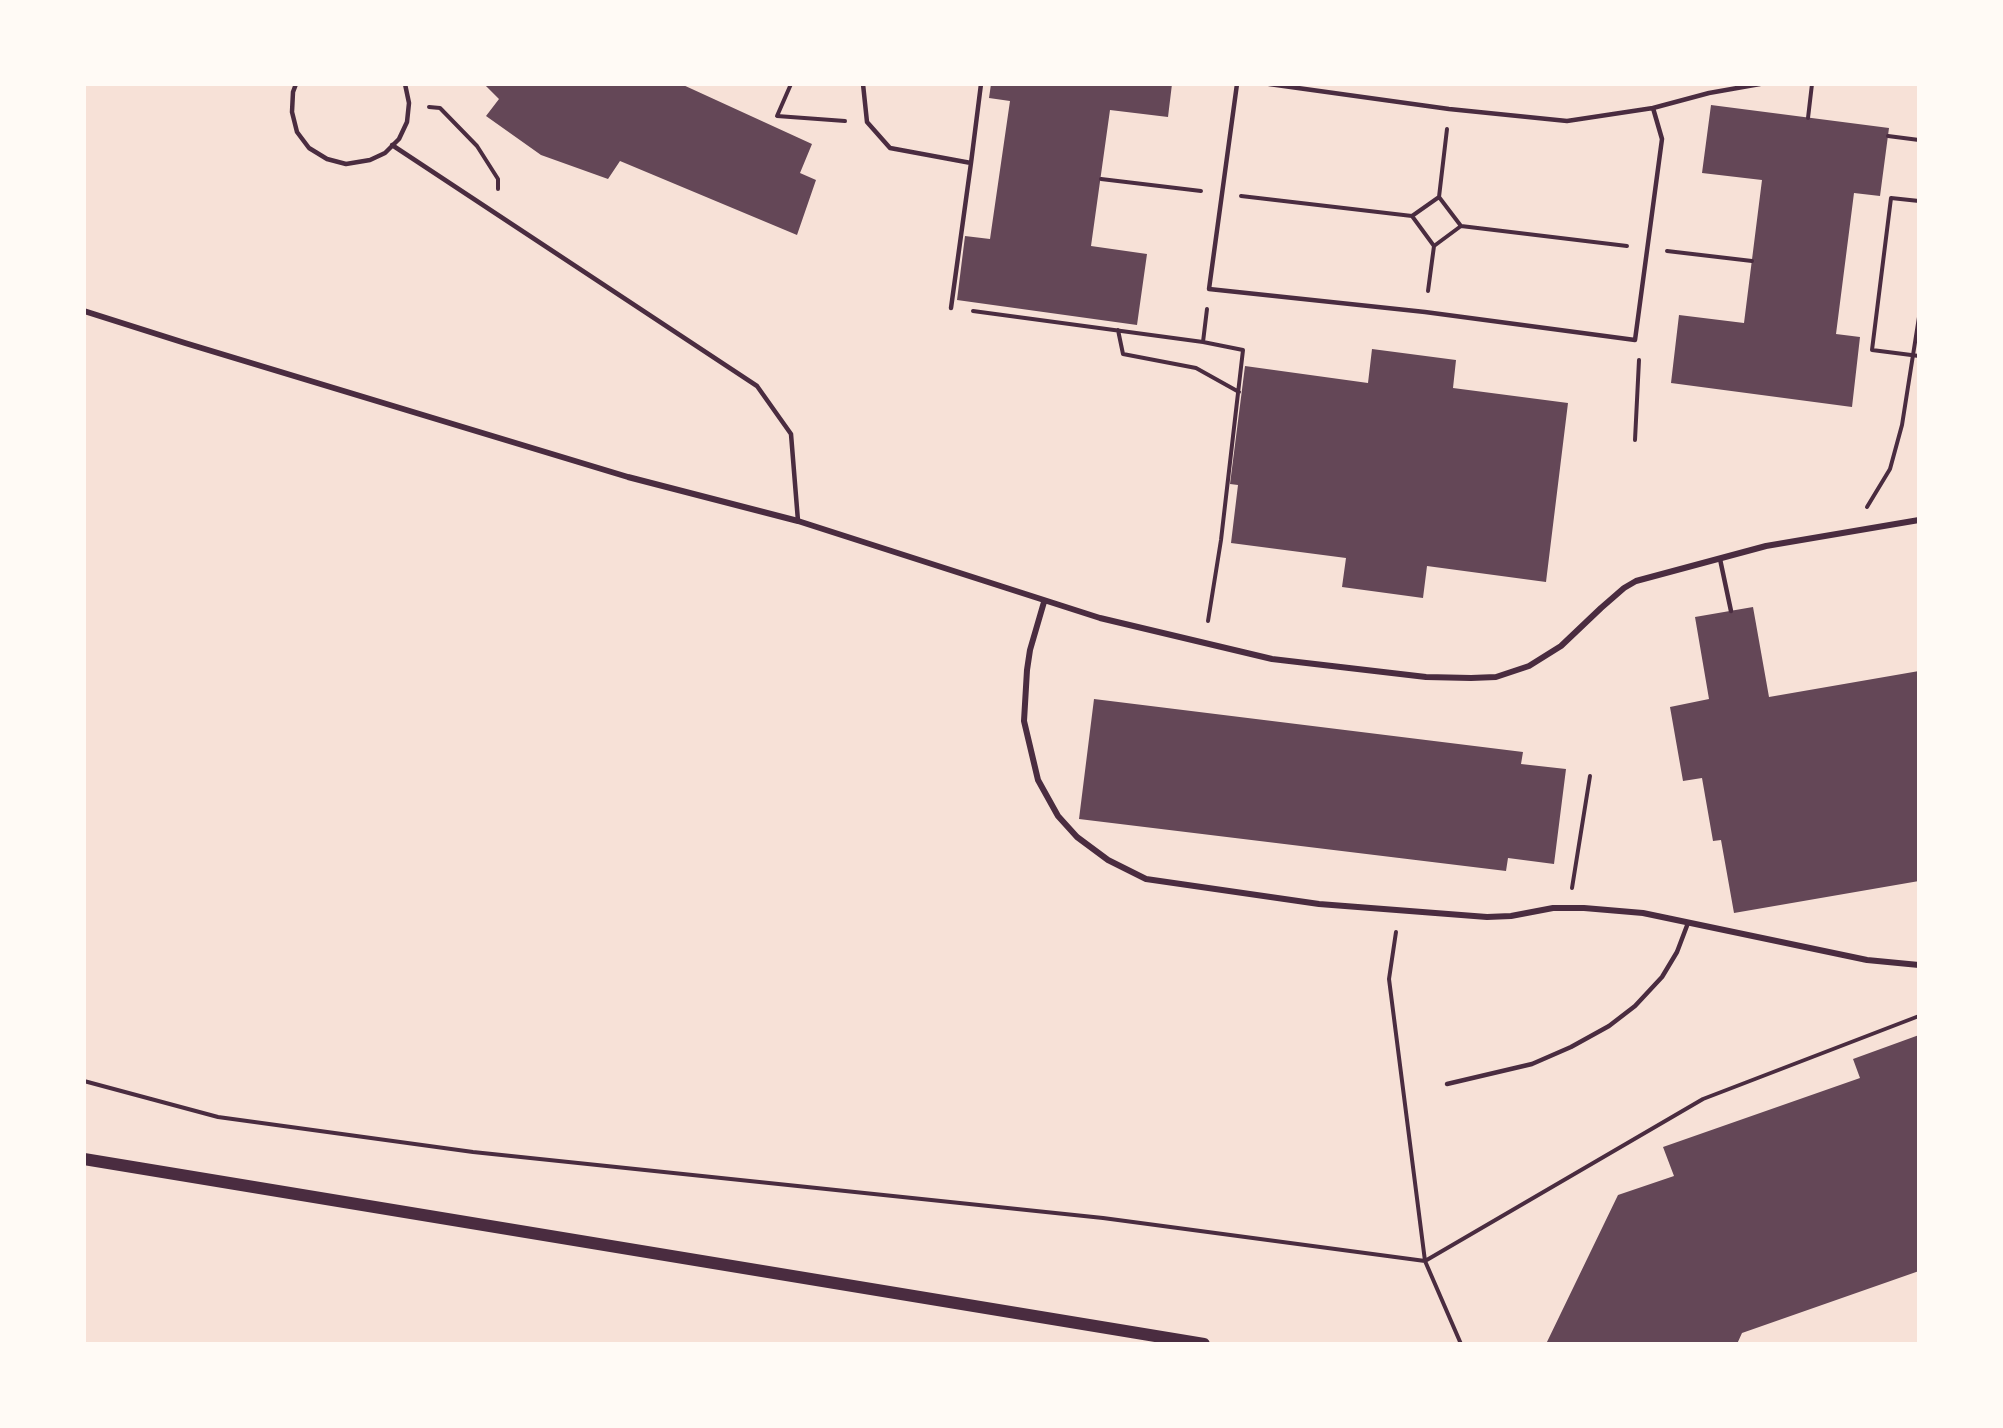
<!DOCTYPE html>
<style>
body{margin:0}
#map{position:relative;width:2003px;height:1428px;overflow:hidden;background:#f7e1d7;font-family:Jost,sans-serif}
canvas{display:block}
.frame{position:absolute;inset:0;border:86px solid #fffaf5;pointer-events:none}
</style>
<div id="map">
<canvas width="2003" height="1428"></canvas>
<div class="frame"></div>
</div>
<script>
const g = document.querySelector('canvas').getContext('2d');
g.lineJoin = 'round';
function fill(path, color) { g.fillStyle = color; g.fill(path, 'evenodd'); }
const poly = rows => new Path2D(rows.map(r => 'M' + r).join(''));
function strokePath(path, color, width, dash) { g.strokeStyle = color; g.lineWidth = width; g.lineCap = dash ? 'butt' : 'round'; g.setLineDash(dash || []); g.stroke(path); }
const building = poly([
 [484,84,681,84,812,144,800,173,816,180,797,235,620,161,608,179,541,155,486,116,499,99],
 [991,84,1172,84,1168,117,1110,110,1091,246,1147,254,1137,325,957,300,965,236,990,239,1010,101,989,98],
 [1711,105,1889,128,1880,196,1854,193,1836,334,1860,337,1852,407,1671,383,1679,315,1744,323,1762,180,1702,173],
 [1372,349,1456,360,1453,388,1568,403,1546,582,1427,566,1423,598,1342,587,1346,558,1231,543,1238,485,1230,484,1245,366,1368,383],
 [1753,607,1769,697,1919,671,1919,881,1734,913,1721,840,1713,841,1702,778,1683,781,1670,707,1709,699,1695,617],
 [1094,699,1523,752,1521,764,1566,769,1554,864,1508,858,1506,871,1079,819],
 [1919,1035,1919,1271,1742,1333,1737,1344,1546,1344,1618,1195,1674,1176,1663,1147,1860,1078,1853,1059]
]);
const path = poly([
 [791,84,777,116,845,121],
 [429,107,440,108,477,146,498,179,498,189],
 [1808,118,1812,84],
 [1888,136,1919,140],
 [1101,179,1201,191],
 [1241,196,1412,216],
 [1439,197,1412,216,1434,246,1461,226,1439,197,1447,129],
 [1919,201,1891,198,1872,350,1919,356],
 [1461,226,1627,246],
 [1667,251,1752,261],
 [1428,291,1434,246],
 [973,311,1203,342,1207,309],
 [1118,330,1123,354,1196,368,1239,392],
 [1203,342,1243,350,1221,540,1208,621],
 [1635,440,1639,360],
 [1867,507,1890,469,1902,425,1919,317],
 [1572,888,1590,776],
 [1396,932,1389,979,1425,1261,1461,1344],
 [84,1081,218,1117,473,1152,1103,1218,1425,1261,1703,1099,1919,1016]
]);
const service = poly([
 [296,84,293,92,292,112,297,132,309,148,327,159,346,164,370,160,385,153,399,139,407,122,409,103,405,84],
 [863,84,867,122,890,148,971,163,981,84],
 [1237,84,1209,289,1425,312,1635,340,1662,139,1653,108,1709,93,1760,84],
 [1269,84,1449,109,1567,121,1653,108],
 [392,145,757,386,791,434,798,521],
 [951,308,971,163],
 [1720,559,1731,611],
 [1447,1084,1532,1064,1571,1047,1609,1026,1635,1006,1662,977,1677,952,1688,923]
]);
const minor = poly([
 [84,311,185,343,628,477,798,521,1100,618,1272,659,1426,677,1471,678,1496,677,1529,666,1561,646,1601,608,1624,588,1636,581,1766,546,1919,520],
 [1044,602,1030,650,1027,670,1024,721,1038,780,1058,816,1077,837,1108,860,1146,879,1319,904,1487,917,1511,916,1553,908,1584,908,1643,913,1867,960,1919,965]
]);
const secondary = poly([
 [84,1159,1204,1344]
]);
fill(building, '#644757');
strokePath(path, '#4a2c40', 4);
strokePath(service, '#4a2c40', 4.5);
strokePath(minor, '#4a2c40', 6);
strokePath(secondary, '#4a2c40', 12);
</script>
